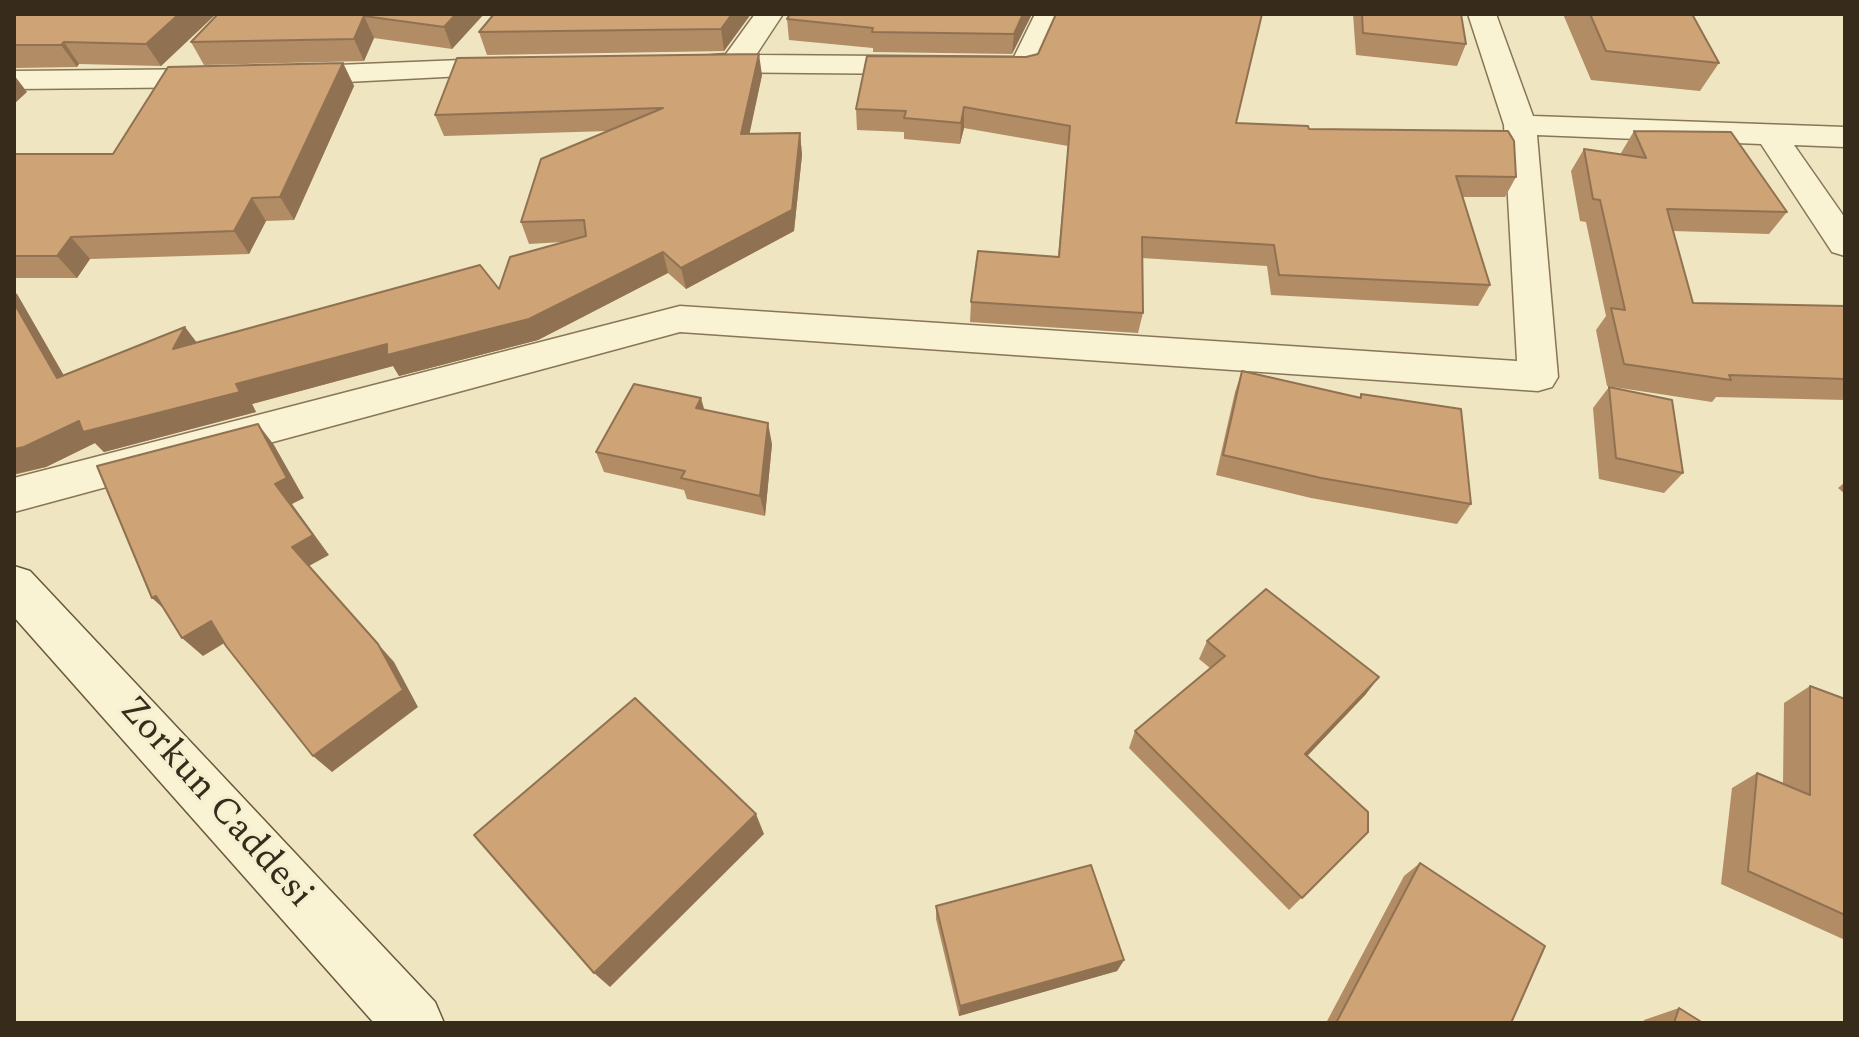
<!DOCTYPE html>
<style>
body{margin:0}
#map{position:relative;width:1859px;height:1037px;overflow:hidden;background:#efe5c0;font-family:Spectral,serif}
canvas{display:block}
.frame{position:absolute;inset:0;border:16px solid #372c1c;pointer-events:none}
</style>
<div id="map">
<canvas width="1859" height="1037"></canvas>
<div class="frame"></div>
</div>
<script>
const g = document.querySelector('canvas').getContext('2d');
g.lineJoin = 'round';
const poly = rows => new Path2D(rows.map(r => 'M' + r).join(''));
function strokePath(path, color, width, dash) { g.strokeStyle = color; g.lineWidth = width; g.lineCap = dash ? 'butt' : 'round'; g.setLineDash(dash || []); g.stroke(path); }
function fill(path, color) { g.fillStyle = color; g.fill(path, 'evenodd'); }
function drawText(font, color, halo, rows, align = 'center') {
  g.font = font + ' Spectral,serif'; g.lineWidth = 6; g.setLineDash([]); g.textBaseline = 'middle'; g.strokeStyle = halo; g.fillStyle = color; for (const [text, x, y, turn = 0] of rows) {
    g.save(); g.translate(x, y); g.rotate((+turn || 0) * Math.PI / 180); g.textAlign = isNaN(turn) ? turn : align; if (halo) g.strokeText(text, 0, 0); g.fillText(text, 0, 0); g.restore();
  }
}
const street = poly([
 [755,14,783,14,756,55,1014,57,1035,14,1063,14,1039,66,1035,72,1024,75,700,72,689,69,685,63,689,57,726,54,755,14],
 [1468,14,1496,14,1533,116,1845,127,1845,147,1794,145,1845,218,1845,256,1832,252,1761,144,1537,135,1558,377,1552,387,1538,391,680,332,14,512,14,478,680,306,1517,361,1504,125,1468,14],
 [511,58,522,61,526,67,522,73,288,85,277,82,273,76,277,70,288,67,511,58],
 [220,69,231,72,235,78,231,84,220,87,14,89,14,71,220,69]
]);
const secondary = poly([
 [14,566,30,571,435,1002,444,1023,374,1023,14,617,14,566]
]);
const wall = poly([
 [14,14,216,14,161,66,79,64,77,67,14,68],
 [218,14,484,14,452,49,374,38,364,61,204,65,191,42],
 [751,14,724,51,487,55,479,32],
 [790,14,1032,14,1012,54,873,52,873,48,789,40,787,19],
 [1353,14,1461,14,1466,44,1457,66,1356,55],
 [1563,14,1692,14,1719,63,1700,91,1591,80],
 [1038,54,1236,123,1309,129,1516,177,1505,197,1463,197,1490,285,1478,306,1271,295,1267,266,1142,258,1143,313,1138,333,970,322,971,302,1058,257,1068,146,964,128,960,144,904,139,904,132,857,130,856,109],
 [343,63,354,86,294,220,266,221,249,254,90,259,77,278,14,278,14,154,113,154],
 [762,75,749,134,800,133,802,155,794,231,686,289,668,273,538,340,399,376,393,366,252,404,256,412,104,452,95,443,46,467,14,475,17,294,63,375,197,343,499,289,562,242,529,244,521,222,608,131,444,136,435,115],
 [1634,131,1787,212,1769,234,1673,231,1693,303,1845,306,1845,400,1716,397,1712,402,1607,386,1596,330,1606,316,1586,222,1580,221,1571,171,1584,149,1621,155,1621,153],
 [1242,371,1359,398,1361,394,1471,504,1457,524,1311,498,1216,475,1235,392],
 [1609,387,1683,473,1664,493,1599,479,1593,408],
 [704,410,772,444,765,516,687,499,684,490,604,472,596,452],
 [1845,482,1845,494,1838,488],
 [1207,641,1366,694,1307,756,1368,832,1289,910,1129,748,1135,731,1210,668,1199,659],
 [1810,686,1845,699,1845,940,1721,884,1732,788,1757,773,1783,783,1784,703],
 [1420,863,1511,1023,1326,1023,1404,876],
 [936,906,1124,960,1117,971,959,1016,936,919],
 [1679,1008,1703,1023,1643,1023,1644,1020]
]);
const shadedWall = poly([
 [179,14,216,14,161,66,146,44],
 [456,14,484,14,452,49,444,27],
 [732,14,751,14,724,51,721,29],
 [1023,14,1032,14,1012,54,1014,34],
 [364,16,374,38,364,61,354,39],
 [64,42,79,64,77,67,61,45],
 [759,54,762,75,745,155,741,134],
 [343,63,354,86,294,220,280,197],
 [14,75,27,92,14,104],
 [964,107,964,128,960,144,961,123],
 [800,133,802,155,794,231,686,289,681,268],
 [252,198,266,221,249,254,234,231],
 [71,237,90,259,77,278,57,256],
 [663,252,668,273,538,340,399,376,393,366,252,404,256,412,104,452,95,443,46,467,14,474,14,449,79,421,236,384],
 [14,292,17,294,77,398,57,378,14,303],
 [185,327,201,348,173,349],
 [701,398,707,419,696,408],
 [768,423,772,444,765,516,760,496],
 [258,424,274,445,304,498,292,504,329,555,309,566,292,547],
 [156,596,173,617,152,598],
 [211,621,231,639,203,656,182,638],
 [378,644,394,662,418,707,332,772,313,756],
 [1379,677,1366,694,1294,770,1305,754],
 [756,814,764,834,610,987,594,973],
 [1124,960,1117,971,959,1016,960,1006]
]);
const building = poly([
 [14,14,179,14,146,44,64,42,61,45,14,45,14,14],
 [218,14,456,14,444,27,364,16,354,39,191,42,218,14],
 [494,14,732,14,721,29,479,32,494,14],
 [790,14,1023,14,1014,34,872,32,873,28,787,19,790,14],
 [1056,14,1262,14,1236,123,1308,126,1309,129,1508,131,1514,141,1516,177,1456,176,1490,285,1279,275,1274,245,1142,237,1143,313,971,302,978,251,1059,257,1070,126,964,107,961,123,904,118,906,111,856,109,867,56,1026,57,1038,54,1056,14],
 [1362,14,1461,14,1466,44,1363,33,1362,14],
 [1590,14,1692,14,1719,63,1606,51,1590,14],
 [759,54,741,134,800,133,792,210,681,268,663,252,529,319,387,355,387,344,236,384,240,392,83,432,79,421,24,447,14,449,14,303,57,378,185,327,173,349,480,265,499,289,510,257,586,236,584,220,521,222,541,159,663,108,435,115,457,58,759,54],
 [343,63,280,197,252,198,234,231,71,237,57,256,14,256,14,154,113,154,168,67,343,63],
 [1634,131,1731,132,1787,212,1667,209,1693,303,1845,306,1845,379,1729,375,1731,380,1624,364,1611,308,1625,310,1600,200,1593,199,1584,149,1646,158,1634,131],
 [1242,371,1361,398,1361,394,1461,409,1471,504,1321,478,1223,455,1242,371],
 [634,384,701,398,696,408,768,423,760,496,681,478,685,471,596,452,634,384],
 [1609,387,1672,400,1683,473,1616,458,1609,387],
 [258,424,287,478,275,484,313,535,292,547,378,644,403,690,313,756,226,646,211,621,182,638,156,596,152,598,97,466,258,424],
 [1266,589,1379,677,1305,754,1368,812,1368,832,1302,898,1135,731,1225,656,1207,641,1266,589],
 [1810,686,1845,699,1845,915,1748,871,1757,773,1810,795,1810,686],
 [635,698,756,814,594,973,474,835,635,698],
 [1420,863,1545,946,1511,1023,1336,1023,1420,863],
 [1091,865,1124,960,960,1006,936,906,1091,865],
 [1679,1008,1703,1023,1674,1023,1679,1008]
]);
const nearStreetnames = [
 ["Zorkun Caddesi",214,804,48]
];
strokePath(street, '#887658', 3);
strokePath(secondary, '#69573b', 3);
fill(street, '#f9f2d3');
fill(secondary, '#f9f2d3');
fill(wall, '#b18c65');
fill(shadedWall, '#907252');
fill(building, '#cea375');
strokePath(building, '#907252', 2);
drawText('38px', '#372c1c', '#f6efcf', nearStreetnames);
</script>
